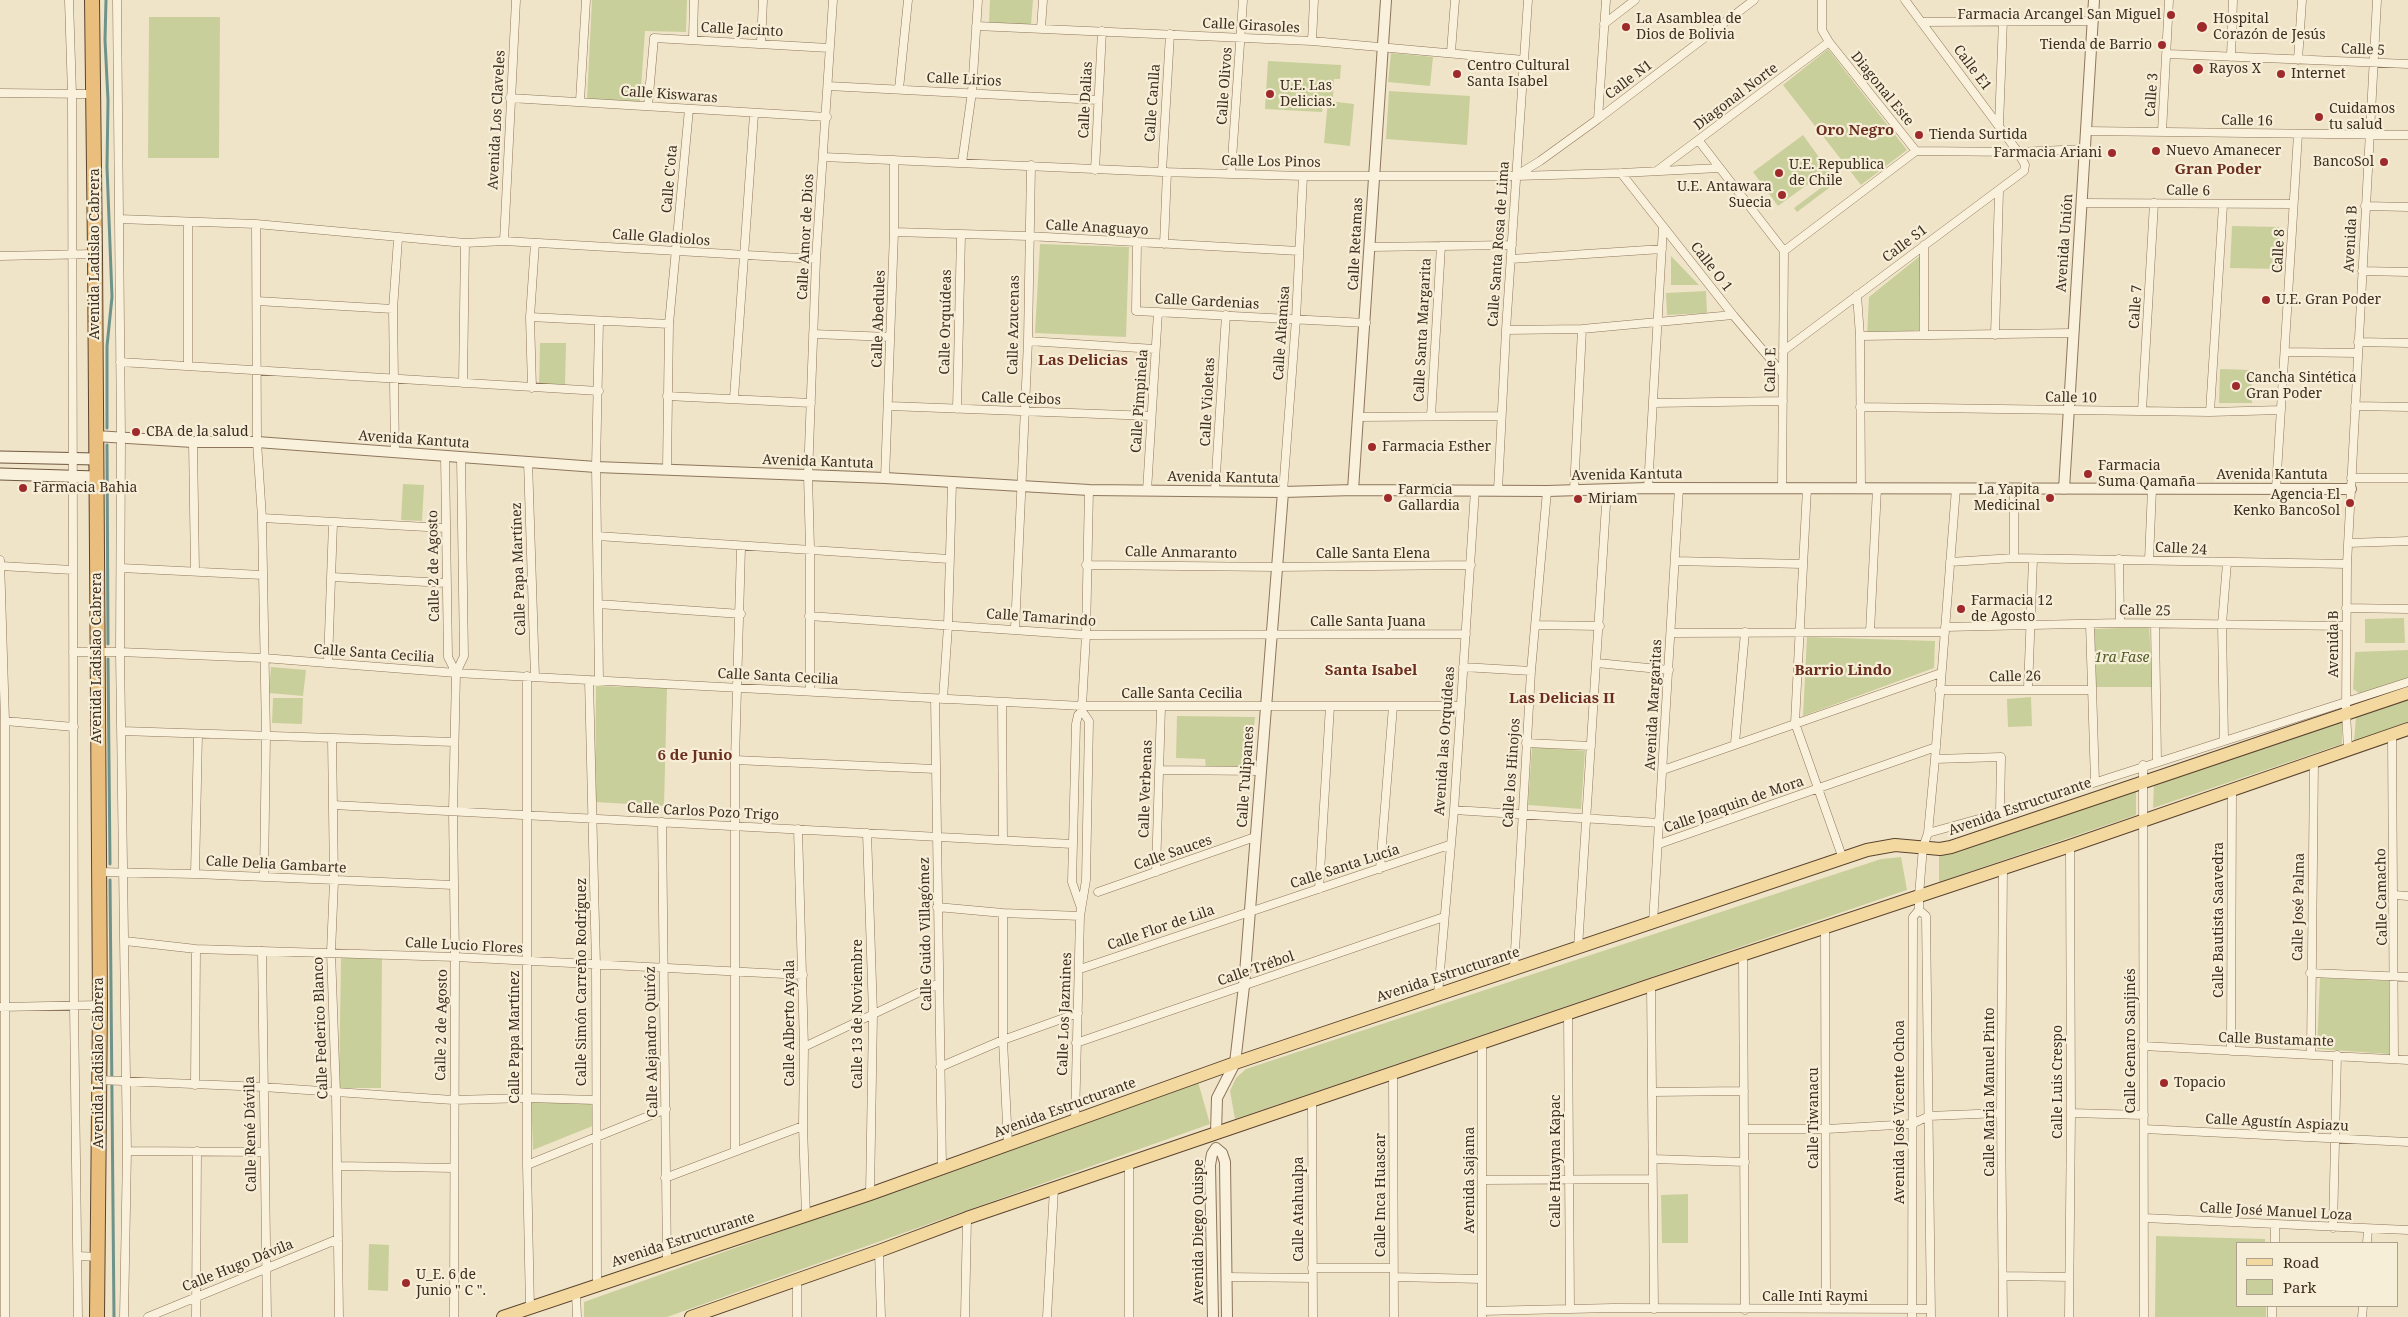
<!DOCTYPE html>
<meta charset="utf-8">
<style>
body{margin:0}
#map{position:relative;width:2408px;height:1317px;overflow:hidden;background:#f0e4c8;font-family:"Noto Serif",serif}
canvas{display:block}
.legend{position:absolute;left:2236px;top:1242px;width:162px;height:65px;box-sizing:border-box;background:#f7eed8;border:1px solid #ada18e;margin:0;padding:6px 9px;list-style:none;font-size:15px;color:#3d2e20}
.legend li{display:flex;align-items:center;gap:10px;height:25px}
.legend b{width:25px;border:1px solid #ada18e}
</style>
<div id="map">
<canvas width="2408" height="1317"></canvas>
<ul class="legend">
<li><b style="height:6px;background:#f3d9a0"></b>Road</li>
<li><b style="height:14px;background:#c9cf9b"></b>Park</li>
</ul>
</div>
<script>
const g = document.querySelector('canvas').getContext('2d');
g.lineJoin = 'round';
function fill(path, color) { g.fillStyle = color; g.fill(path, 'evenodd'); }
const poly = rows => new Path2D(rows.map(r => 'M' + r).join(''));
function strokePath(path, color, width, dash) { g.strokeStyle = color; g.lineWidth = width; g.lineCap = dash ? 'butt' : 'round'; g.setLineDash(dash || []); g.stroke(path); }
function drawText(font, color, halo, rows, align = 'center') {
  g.font = font + ' "Noto Serif",serif'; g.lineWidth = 4.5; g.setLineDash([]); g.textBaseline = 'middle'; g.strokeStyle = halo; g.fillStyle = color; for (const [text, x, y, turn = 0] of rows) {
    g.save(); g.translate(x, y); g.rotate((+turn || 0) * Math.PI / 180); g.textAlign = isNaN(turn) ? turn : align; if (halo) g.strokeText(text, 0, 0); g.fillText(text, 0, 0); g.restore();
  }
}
const green = poly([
 [592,0,687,0,686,32,645,31,640,102,587,100],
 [990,0,1033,0,1031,25,989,23],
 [149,17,220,17,219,158,148,158],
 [1828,49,1907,150,1861,185,1783,85],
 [1391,53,1433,57,1430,86,1388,82],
 [1268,61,1341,65,1340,79,1334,79,1333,99,1323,99,1322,112,1265,109],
 [1389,91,1470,96,1467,145,1386,139],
 [1328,101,1354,104,1350,146,1324,143],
 [1803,135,1837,182,1797,212,1794,208,1822,187,1815,179,1778,206,1753,172],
 [2232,226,2279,227,2278,269,2230,268],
 [1040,244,1129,247,1126,337,1035,333],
 [1671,256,1699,285,1671,285],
 [1920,256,1919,330,1867,336,1869,297],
 [1706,291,1707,313,1667,315,1666,293],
 [540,343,566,343,565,385,539,384],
 [2220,369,2252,370,2252,403,2219,403],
 [403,484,424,485,422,521,401,520],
 [2404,618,2405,643,2365,643,2365,619],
 [2149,627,2153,687,2094,687,2093,629],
 [1807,637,1935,641,1934,668,1803,716],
 [2408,650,2408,678,2360,694,2353,689,2355,652],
 [271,667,306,670,303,696,269,693],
 [596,686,667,688,664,806,595,802],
 [2031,697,2032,726,2008,727,2007,699],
 [273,698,303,698,302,724,272,723],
 [2408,700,2408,722,2354,741,2356,717],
 [1177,716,1255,717,1250,766,1206,769,1205,759,1176,758],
 [2342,722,2342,744,2153,808,2154,784],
 [1532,747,1585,751,1581,809,1528,805],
 [2136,791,2136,815,1939,882,1939,855],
 [1901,857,1907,890,1235,1119,1230,1091,1236,1078,1246,1069,1881,859],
 [382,955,381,1088,339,1088,341,956],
 [2320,978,2389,981,2389,1054,2317,1049],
 [1198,1082,1210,1124,667,1317,584,1317,584,1302],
 [531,1098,591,1102,595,1125,533,1150],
 [1688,1194,1688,1243,1662,1243,1661,1195],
 [2156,1236,2265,1239,2265,1243,2237,1243,2237,1306,2266,1306,2266,1317,2155,1317],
 [369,1244,389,1245,388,1291,368,1290]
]);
const stream = poly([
 [106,0,105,40,108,100,107,167,112,297,107,346,107,428],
 [107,445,108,644],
 [108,659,110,864],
 [110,880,114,1317]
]);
const minor = poly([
 [69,0,72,94,74,1005,78,1317],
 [117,0,121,437,120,652,127,1151,124,1317],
 [1822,0,1822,30,1829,42,1916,151],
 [1921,22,2093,21],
 [1604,24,1635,0],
 [976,26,1312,41,1524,60],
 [1041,28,1043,0],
 [693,39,694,0],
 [1312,41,1314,0],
 [761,43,763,0],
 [1451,52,1455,0],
 [2168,54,2408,64],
 [2231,57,2233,0],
 [2298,60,2302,0],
 [828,86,1098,100],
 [899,89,908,0],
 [0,93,93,94],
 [510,98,827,117],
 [580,101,586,0],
 [648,106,654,38,829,48],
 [1598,119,1606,0],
 [1999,125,2003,20],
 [2086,131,2408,135],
 [2162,132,2169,0],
 [1699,141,1784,251],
 [1916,151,2018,152,2085,149],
 [823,157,1162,172,1303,176,1516,176,1621,173,1719,168],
 [962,163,972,92,978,0],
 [1095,170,1102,31],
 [1658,170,1829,42],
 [1162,172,1170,34],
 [1621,173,1733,315,1783,374],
 [1231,174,1243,0],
 [1517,175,1540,161,1598,119,1754,0],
 [2081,203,2293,204],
 [2365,206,2408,207],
 [119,219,256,224,465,243,504,241,816,259],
 [188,222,188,365],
 [256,224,257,442,262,518,266,736,264,877],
 [894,232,1028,236,1299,251],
 [504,241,516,0],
 [1137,242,1136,311,1366,323],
 [1164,244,1167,172],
 [1370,247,1512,245],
 [1784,251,1916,151],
 [0,256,95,254],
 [1511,259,1662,249],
 [2362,271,2408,272],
 [1857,295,1860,336,1861,488],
 [257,301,393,309],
 [530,317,669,324],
 [1506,330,1582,329,1733,315],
 [813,334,890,337],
 [1924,334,1924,245],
 [1995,335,1999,191],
 [1860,336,2073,333],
 [1028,341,1155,349],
 [2358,342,2408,343],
 [1783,351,2024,171,2025,165,2018,152,1905,0],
 [2286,352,2358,353],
 [120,362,599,391],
 [463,383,465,243],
 [532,388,530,317,535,243],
 [667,396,811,403],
 [734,398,754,114],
 [1653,403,1783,401],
 [889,406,1151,416],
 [2355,406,2408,407],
 [1860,407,2210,412,2281,410],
 [957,409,961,235],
 [2142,411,2154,203],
 [2210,412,2223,205],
 [1431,416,1441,246],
 [1358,417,1501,416],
 [193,442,195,571],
 [395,453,393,309,398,239],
 [445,456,448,657,456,673],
 [528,461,535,677],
 [667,468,669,324,689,109],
 [885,478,894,232,894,160],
 [2351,478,2408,478],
 [1648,488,1663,227],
 [1782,488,1784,251],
 [1807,488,1795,723,1843,859],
 [2276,489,2298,134],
 [1215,490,1226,315],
 [1498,490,1506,330,1528,0],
 [1574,490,1582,329],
 [1147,491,1158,312],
 [1283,492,1296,319,1303,176],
 [262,518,445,528],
 [597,536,949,559],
 [2348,543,2408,541],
 [2014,558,2347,564],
 [2119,559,2120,623],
 [0,560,5,721,5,1317],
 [2149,560,2152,489],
 [1675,561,1802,564],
 [1950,562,2014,558,2014,489],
 [1086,565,1276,567,1471,565],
 [0,566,73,570],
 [121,568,262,575],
 [332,577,446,583],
 [598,604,741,614],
 [2346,608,2408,609],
 [809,616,1086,635,1466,634],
 [2090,624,2095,782],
 [2155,624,2157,760],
 [1536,625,1600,626],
 [1945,627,2120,623,2346,626],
 [1015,629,1028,341,1031,165],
 [1870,632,1877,488],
 [1671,633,1945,632],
 [73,652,120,652,263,658,456,673,1082,706,1460,706],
 [328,662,333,523],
 [1597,663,1669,670],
 [1463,667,1531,671],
 [527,676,527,1165,530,1308],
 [589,680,596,965,597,1284],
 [599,680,596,467,599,322],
 [2028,689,2033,559],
 [1939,690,2092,690],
 [810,691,810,548,808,476,816,259,833,0],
 [935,699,942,1168],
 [943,699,948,626,952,483],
 [1002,703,1003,840],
 [5,721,74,727],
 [122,731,454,742],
 [2392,734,2394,1059],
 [332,738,334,881,331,952,336,1093,339,1317],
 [2224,739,2222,624,2227,563],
 [1526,743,1591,746],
 [1735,743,1745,632],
 [2348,749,2346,713,2347,564,2377,0],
 [1935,759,2001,757,2000,813],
 [735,760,935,769],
 [2143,765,2144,1317],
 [1159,770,1260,771],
 [1663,770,1941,673],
 [333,805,1072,844],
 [1454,810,1660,823],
 [662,822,667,1261],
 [798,829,804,1047,803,1126,806,1216],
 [867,833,873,1014,870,1194],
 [1928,833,2000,813,2408,682],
 [1659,844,1936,747],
 [1380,869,1393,706],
 [98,872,195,874,453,885],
 [1156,872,1161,707],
 [195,874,198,734],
 [1319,889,1330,706],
 [1098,892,1255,837],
 [2394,895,2408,896],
 [937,907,1003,913,1080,916],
 [1081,908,1072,882,1076,724,1078,715,1082,711],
 [1003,913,1003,1040,1008,1145],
 [1653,923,1679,488],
 [1825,927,1826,1308],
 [125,941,196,949,455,957,803,975],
 [1578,948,1607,489],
 [262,951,267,1317],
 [1743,955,1745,1310],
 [1514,968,1531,671,1547,491],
 [1080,969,1449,845],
 [2310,973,2408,977],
 [1651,985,1654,1309],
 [1438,994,1454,810,1475,490],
 [0,1007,100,1005],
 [1568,1013,1570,1309],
 [1076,1043,1444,917],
 [1482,1043,1482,1317],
 [2143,1046,2408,1060],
 [804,1047,939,983],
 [2231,1051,2232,789],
 [2311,1054,2314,761],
 [940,1067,1003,1040,1078,1013],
 [1393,1073,1394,1317],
 [99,1080,263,1087,453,1100,528,1098,595,1100],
 [195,1085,196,949],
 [1652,1092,1744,1091],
 [1312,1100,1313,1317],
 [2071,1113,2144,1115],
 [1075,1121,1080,916,1086,880,1089,721,1082,711,1082,706,1086,635,1089,490],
 [1744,1129,1827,1129,1912,1124,1929,1116,2001,1113],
 [2144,1129,2408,1142],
 [735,1150,735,760,741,547],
 [127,1151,264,1152],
 [1653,1159,1745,1162],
 [527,1165,666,1109],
 [337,1166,454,1168],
 [665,1178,803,1126],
 [1483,1180,1652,1179],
 [2144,1218,2408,1230],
 [2333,1228,2337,1055],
 [2275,1243,2275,1225],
 [2367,1243,2368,1229],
 [879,1251,881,1317],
 [78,1256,99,1257],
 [1312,1268,1393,1268],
 [2005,1276,2069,1277],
 [1226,1277,1312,1278],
 [1394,1277,1481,1279],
 [576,1293,577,1317],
 [1482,1311,1613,1308,1931,1309],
 [148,1317,338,1239],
 [196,1317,197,1151],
 [454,1317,455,957,453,811,456,673,464,656,461,457],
 [797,1317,797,1280],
 [965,1317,967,1218],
 [1047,1317,1054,1188],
 [1129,1317,1129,1162],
 [1912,1317,1913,917,1919,910],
 [1931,1317,1926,916,1919,910,1919,895,1923,847,1928,833,1935,759,1956,488],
 [2003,1317,2001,1113,2003,867],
 [2069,1317,2071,1113,2070,846],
 [2272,1317,2272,1306],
 [2362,1317,2363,1306]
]);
const tertiary = poly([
 [95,436,193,442,257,442,596,467,885,478,1089,490,1283,492,1353,490,1547,491,1648,488,2351,489],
 [2064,489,2094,0],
 [1353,490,1386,0],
 [1216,1133,1217,1098,1235,1063,1244,986,1283,492],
 [1213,1317,1210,1165,1212,1154,1216,1148,1222,1153,1225,1162,1227,1317]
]);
const secondary = poly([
 [0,457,96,459],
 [0,474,96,477]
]);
const primary = poly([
 [503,1317,870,1194,1235,1063,1867,850,1895,845,1940,849,1951,847,2408,693],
 [691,1317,879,1251,967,1218,1651,985,2070,846,2408,729]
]);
const trunk = poly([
 [92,0,95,254,100,1005,97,1317]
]);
const markers = [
 [2171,15,5,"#9e2a2b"],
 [1626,27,5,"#9e2a2b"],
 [2202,27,6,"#9e2a2b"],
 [2162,45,5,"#9e2a2b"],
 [2198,69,6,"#9e2a2b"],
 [1457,74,5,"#9e2a2b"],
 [2281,74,5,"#9e2a2b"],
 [1270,94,5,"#9e2a2b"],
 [2319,117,5,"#9e2a2b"],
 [1919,135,5,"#9e2a2b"],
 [2156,151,5,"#9e2a2b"],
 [2112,153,5,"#9e2a2b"],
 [2384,162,5,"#9e2a2b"],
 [1779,173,5,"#9e2a2b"],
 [1782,195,5,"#9e2a2b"],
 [2266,300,5,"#9e2a2b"],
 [2236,386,5,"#9e2a2b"],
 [136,432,5,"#9e2a2b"],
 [1372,447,5,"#9e2a2b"],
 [2088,474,5,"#9e2a2b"],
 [23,488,5,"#9e2a2b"],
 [1388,498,5,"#9e2a2b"],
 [2050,498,5,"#9e2a2b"],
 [1578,499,5,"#9e2a2b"],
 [2350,503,5,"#9e2a2b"],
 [1961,609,5,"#9e2a2b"],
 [2164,1083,5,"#9e2a2b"],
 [406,1283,5,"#9e2a2b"]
];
const poiNames = [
 ["Farmacia Arcangel San Miguel",2161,15,"right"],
 ["La Asamblea de",1636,19],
 ["Dios de Bolivia",1636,35],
 ["Hospital",2213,19],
 ["Corazón de Jesús",2213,35],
 ["Tienda de Barrio",2152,45,"right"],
 ["Centro Cultural",1467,66],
 ["Santa Isabel",1467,82],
 ["Rayos X",2209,69],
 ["Internet",2291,74],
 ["U.E. Las",1280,86],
 ["Delicias.",1280,102],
 ["Cuidamos",2329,109],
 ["tu salud",2329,125],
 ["Tienda Surtida",1929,135],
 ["Nuevo Amanecer",2166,151],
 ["Farmacia Ariani",2102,153,"right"],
 ["BancoSol",2374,162,"right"],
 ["U.E. Republica",1789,165],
 ["de Chile",1789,181],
 ["U.E. Antawara",1772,187,"right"],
 ["Suecia",1772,203,"right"],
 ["U.E. Gran Poder",2276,300],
 ["Cancha Sintética",2246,378],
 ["Gran Poder",2246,394],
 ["CBA de la salud",146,432],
 ["Farmacia Esther",1382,447],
 ["Farmacia",2098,466],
 ["Suma Qamaña",2098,482],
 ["Farmacia Bahia",33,488],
 ["Farmcia",1398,490],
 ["Gallardia",1398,506],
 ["La Yapita",2040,490,"right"],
 ["Medicinal",2040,506,"right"],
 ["Agencia El",2340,495,"right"],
 ["Kenko BancoSol",2340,511,"right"],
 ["Miriam",1588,499],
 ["Farmacia 12",1971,601],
 ["de Agosto",1971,617],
 ["Topacio",2174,1083],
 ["U_E. 6 de",416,1275],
 ["Junio \" C \".",416,1291]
];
const streetNames = [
 ["Calle Girasoles",1251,26,3],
 ["Calle Jacinto",742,30,3],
 ["Calle 5",2363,50,2],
 ["Calle E1",1972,68,53],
 ["Calle Lirios",964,80,3],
 ["Calle N1",1629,80,-37],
 ["Calle Olivos",1225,86,-86],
 ["Diagonal Este",1882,89,51],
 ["Calle Kiswaras",669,95,4],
 ["Calle 3",2152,95,-86],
 ["Diagonal Norte",1736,97,-37],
 ["Calle Dalias",1086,100,-87],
 ["Calle Canlla",1153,103,-86],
 ["Avenida Los Claveles",497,120,-87],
 ["Calle 16",2247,121,1],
 ["Calle Los Pinos",1271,162,1],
 ["Calle C'ota",670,179,-85],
 ["Calle 6",2188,191,1],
 ["Calle Anaguayo",1097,228,3],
 ["Calle Amor de Dios",806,237,-87],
 ["Calle Gladiolos",661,238,4],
 ["Avenida B",2351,239,-87],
 ["Avenida Unión",2065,243,-86],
 ["Calle Retamas",1356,244,-87],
 ["Calle Santa Rosa de Lima",1499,244,-86],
 ["Calle S1",1905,244,-37],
 ["Calle 8",2279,251,-87],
 ["Avenida Ladislao Cabrera",95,254,-90],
 ["Calle O 1",1711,267,52],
 ["Calle Gardenias",1207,302,3],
 ["Calle 7",2136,307,-86],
 ["Calle Abedules",879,319,-88],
 ["Calle Orquídeas",946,322,-89],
 ["Calle Azucenas",1014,325,-89],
 ["Calle Santa Margarita",1423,330,-87],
 ["Calle Altamisa",1282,333,-86],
 ["Calle E",1771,370,-89],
 ["Calle 10",2071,398,1],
 ["Calle Ceibos",1021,399,2],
 ["Calle Pimpinela",1140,401,-86],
 ["Calle Violetas",1208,402,-87],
 ["Avenida Kantuta",414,440,4],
 ["Avenida Kantuta",818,462,2],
 ["Avenida Kantuta",1627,475,-1],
 ["Avenida Kantuta",2272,475],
 ["Avenida Kantuta",1223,478,1],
 ["Calle 24",2181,549,3],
 ["Calle Anmaranto",1181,553,1],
 ["Calle Santa Elena",1373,554],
 ["Calle 2 de Agosto",434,566,-91],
 ["Calle Papa Martínez",519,569,-92],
 ["Calle 25",2145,611,1],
 ["Calle Tamarindo",1041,618,4],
 ["Calle Santa Juana",1368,622],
 ["Avenida B",2334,644,-90],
 ["Calle Santa Cecilia",374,654,4],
 ["Avenida Ladislao Cabrera",97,658,-90],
 ["Calle Santa Cecilia",778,677,3],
 ["Calle 26",2015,677,-1],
 ["Calle Santa Cecilia",1182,694],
 ["Avenida Margaritas",1654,705,-87],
 ["Avenida las Orquídeas",1445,741,-86],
 ["Calle los Hinojos",1512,773,-86],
 ["Calle Tulipanes",1246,777,-86],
 ["Calle Verbenas",1146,789,-88],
 ["Calle Joaquin de Mora",1734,805,-19],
 ["Avenida Estructurante",2020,807,-19],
 ["Calle Carlos Pozo Trigo",703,812,3],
 ["Calle Sauces",1173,853,-19],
 ["Calle Delia Gambarte",276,865,3],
 ["Calle Santa Lucía",1345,867,-18],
 ["Calle Camacho",2382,897,-91],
 ["Calle José Palma",2299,907,-89],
 ["Calle Bautista Saavedra",2219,920,-90],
 ["Calle Flor de Lila",1161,928,-19],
 ["Calle Guido Villagómez",926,934,-91],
 ["Calle Lucio Flores",464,946,3],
 ["Calle Trébol",1256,969,-19],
 ["Avenida Estructurante",1448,975,-18],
 ["Calle Simón Carreño Rodríguez",582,982,-90],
 ["Calle 13 de Noviembre",858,1014,-90],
 ["Calle Los Jazmines",1065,1014,-88],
 ["Calle Alberto Ayala",790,1023,-90],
 ["Calle 2 de Agosto",442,1025,-89],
 ["Calle Federico Blanco",321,1028,-92],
 ["Calle Papa Martínez",515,1037,-90],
 ["Calle Bustamante",2276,1040,2],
 ["Calle Genaro Sanjinés",2131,1041,-90],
 ["Calle Alejandro Quiróz",652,1042,-91],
 ["Avenida Ladislao Cabrera",99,1063,-90],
 ["Calle Luis Crespo",2058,1082,-90],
 ["Calle Maria Manuel Pinto",1990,1092,-90],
 ["Avenida Estructurante",1065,1108,-20],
 ["Avenida José Vicente Ochoa",1900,1112,-90],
 ["Calle Tiwanacu",1814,1118,-90],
 ["Calle Agustín Aspiazu",2277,1123,3],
 ["Calle René Dávila",251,1134,-91],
 ["Calle Huayna Kapac",1556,1161,-90],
 ["Avenida Sajama",1470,1180,-90],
 ["Calle Inca Huascar",1381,1195,-90],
 ["Calle Atahualpa",1299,1209,-90],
 ["Calle José Manuel Loza",2276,1212,3],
 ["Avenida Diego Quispe",1199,1232,-90],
 ["Avenida Estructurante",683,1240,-18],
 ["Calle Hugo Dávila",238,1266,-22],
 ["Calle Inti Raymi",1815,1297]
];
const parkNames = [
 ["1ra Fase",2122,658]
];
const neighbourhoodNames = [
 ["Oro Negro",1855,131],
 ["Gran Poder",2218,170],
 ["Las Delicias",1083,361],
 ["Santa Isabel",1371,671],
 ["Barrio Lindo",1843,671],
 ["Las Delicias II",1562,699],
 ["6 de Junio",695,756]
];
fill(green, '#c9cf9b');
strokePath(stream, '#6f938a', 3);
strokePath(minor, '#8d765c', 9);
strokePath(tertiary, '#8d765c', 12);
strokePath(secondary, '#6f573f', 13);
strokePath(primary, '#5b4430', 14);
strokePath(trunk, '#5b4430', 16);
strokePath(minor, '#faf1dc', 8);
strokePath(tertiary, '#faf1dc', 10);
strokePath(secondary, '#faf1dc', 11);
strokePath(primary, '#f3d9a0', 12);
strokePath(trunk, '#eabe7c', 14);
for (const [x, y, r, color] of markers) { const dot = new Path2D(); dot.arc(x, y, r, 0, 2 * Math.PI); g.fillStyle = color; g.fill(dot); strokePath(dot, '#f7eed8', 2); }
drawText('14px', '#3d2e20', '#f7eed8', poiNames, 'left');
drawText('14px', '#3d2e20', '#f7eed8', streetNames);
drawText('italic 14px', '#4d5a26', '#f7eed8', parkNames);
drawText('bold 15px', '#6b2e1e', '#f7eed8', neighbourhoodNames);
</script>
